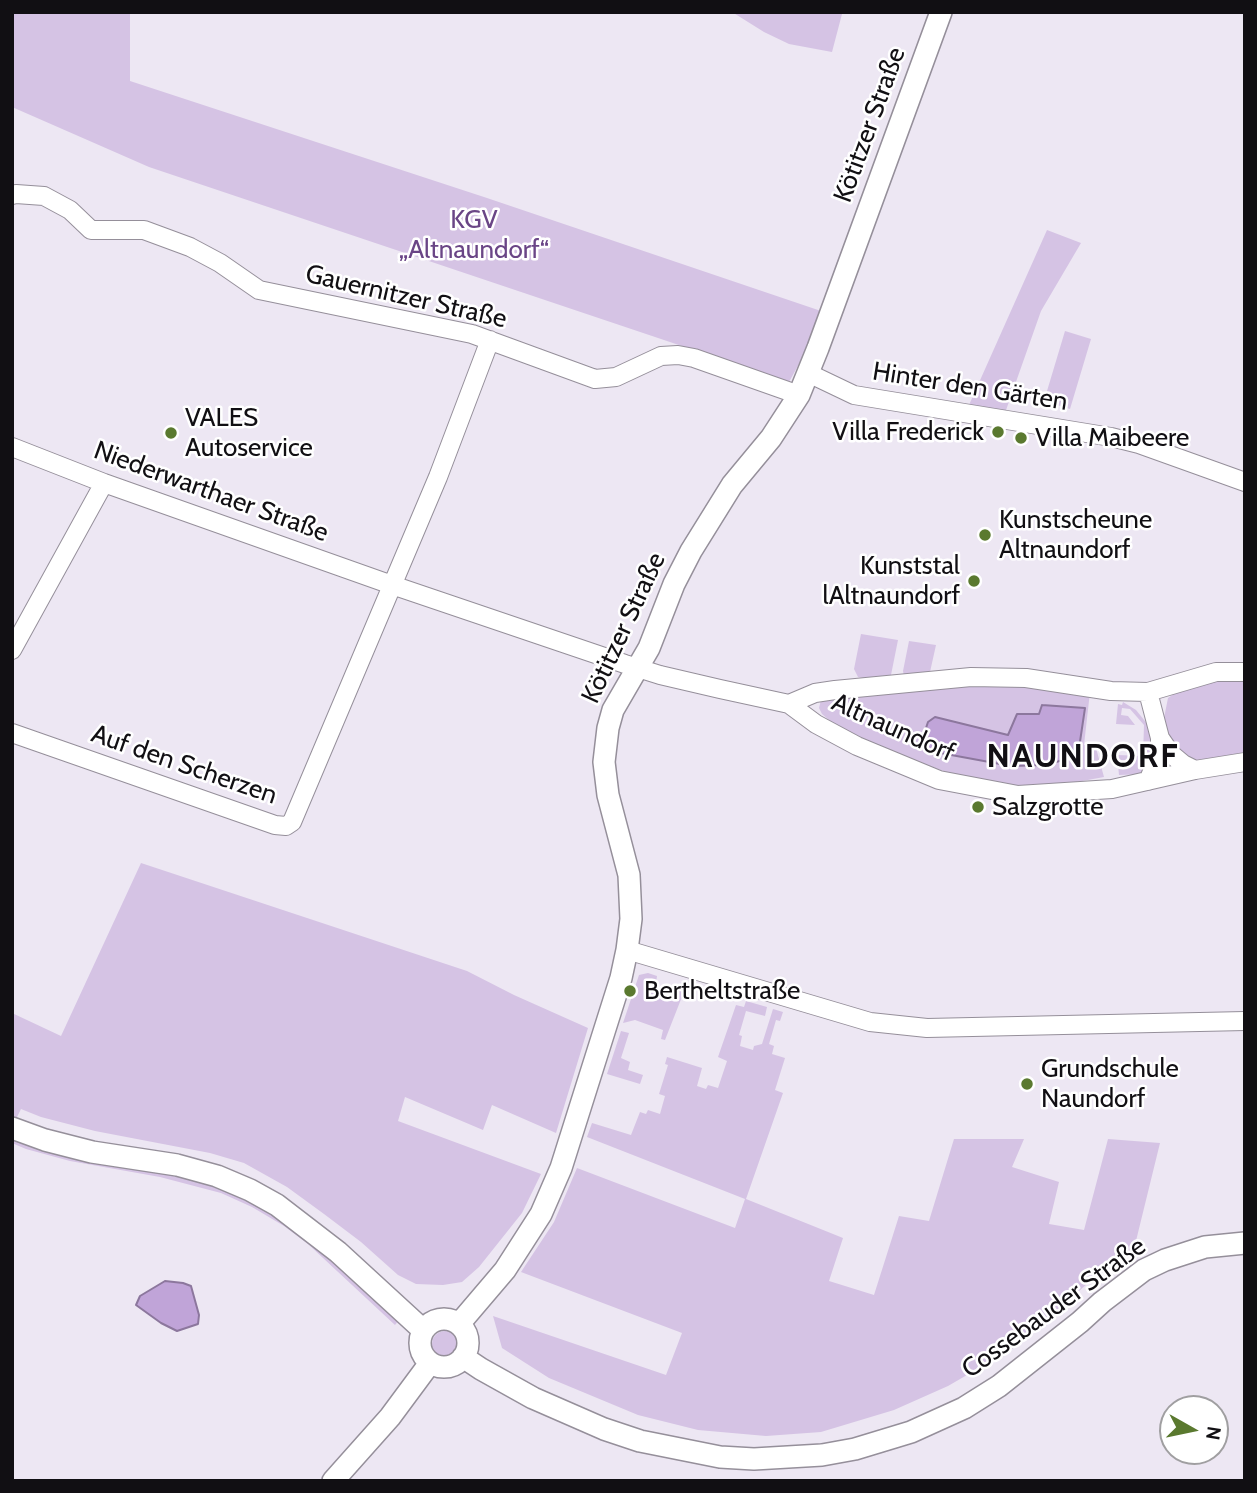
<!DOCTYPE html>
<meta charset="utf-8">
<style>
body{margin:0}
#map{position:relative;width:1257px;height:1493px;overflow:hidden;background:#ede7f3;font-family:Cabin,sans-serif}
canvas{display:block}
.frame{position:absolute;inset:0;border:14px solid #110f13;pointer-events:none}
.north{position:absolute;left:1159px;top:1395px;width:70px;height:70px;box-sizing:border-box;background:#fff;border:2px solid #a09fa1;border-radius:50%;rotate:99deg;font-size:19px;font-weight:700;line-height:28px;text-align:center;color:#110f13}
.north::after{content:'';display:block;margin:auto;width:24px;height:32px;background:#5a792f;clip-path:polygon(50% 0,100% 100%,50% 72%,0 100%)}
</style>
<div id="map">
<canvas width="1257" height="1493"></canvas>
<div class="frame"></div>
<div class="north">N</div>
</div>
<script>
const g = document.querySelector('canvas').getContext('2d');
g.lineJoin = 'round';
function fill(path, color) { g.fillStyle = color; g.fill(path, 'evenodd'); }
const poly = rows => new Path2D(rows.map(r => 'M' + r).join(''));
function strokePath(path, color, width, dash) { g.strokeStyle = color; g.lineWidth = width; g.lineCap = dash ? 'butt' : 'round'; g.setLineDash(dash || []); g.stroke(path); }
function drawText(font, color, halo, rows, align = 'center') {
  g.font = font + ' Cabin,sans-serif'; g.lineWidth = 5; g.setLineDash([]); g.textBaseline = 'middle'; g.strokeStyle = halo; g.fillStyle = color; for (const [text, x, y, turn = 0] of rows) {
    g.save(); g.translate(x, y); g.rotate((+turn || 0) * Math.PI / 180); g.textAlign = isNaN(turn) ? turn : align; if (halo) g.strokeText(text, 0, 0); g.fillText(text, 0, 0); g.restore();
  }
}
const green = poly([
 [12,12,130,12,130,81,487,198,821,311,800,362,789,382,149,167,12,107],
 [732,12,838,12,842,14,832,52,789,44,764,32],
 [1047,230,1081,243,1041,311,1005,413,969,405],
 [1065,331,1091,339,1070,409,1044,401],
 [861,634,898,640,891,675,863,678,858,677,854,669],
 [909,641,936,645,930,672,904,676,903,671],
 [1228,678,1245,678,1245,752,1193,763,1166,738,1163,723,1168,698,1184,687],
 [958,685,1009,685,1090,692,1084,745,1096,748,1104,777,1044,788,1010,786,949,773,877,747,837,727,822,714,819,708,821,700],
 [1123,702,1136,710,1149,726,1155,739,1144,774,1119,775,1117,755,1143,756,1144,725,1130,709,1122,708,1121,715,1128,716,1135,725,1116,724,1118,704,1122,705],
 [141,863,467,971,514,995,588,1028,556,1133,492,1105,483,1130,405,1097,398,1121,541,1174,522,1213,479,1267,462,1282,443,1285,416,1284,398,1275,361,1242,324,1214,287,1187,244,1163,210,1153,95,1131,41,1117,21,1109,16,1119,12,1118,12,1013,61,1036],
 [648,973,657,976,655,991,676,997,681,982,687,984,665,1040,661,1039,663,1030,635,1020,623,1023,639,975],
 [746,1001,767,1007,765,1016,746,1011,739,1035,742,1036,740,1046,753,1050,754,1046,762,1044,773,1009,783,1012,780,1021,776,1020,769,1044,774,1046,772,1054,785,1058,775,1090,783,1093,746,1199,843,1238,829,1281,874,1295,899,1216,929,1221,954,1139,1024,1139,1012,1167,1059,1182,1049,1224,1084,1230,1108,1139,1160,1143,1134,1249,1087,1284,1012,1349,948,1386,894,1410,821,1432,766,1436,698,1430,638,1415,549,1378,502,1348,493,1316,666,1375,682,1333,521,1272,554,1222,577,1168,735,1228,745,1199,587,1137,592,1123,631,1135,640,1112,646,1114,648,1110,660,1114,665,1096,659,1094,668,1065,665,1064,667,1057,702,1068,697,1086,706,1089,708,1085,718,1088,727,1061,718,1057,736,1005,744,1007],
 [621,1031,629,1033,621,1058,630,1062,628,1070,643,1075,640,1084,607,1074],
 [12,1135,164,1170,222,1188,256,1202,313,1241,399,1320,395,1325,308,1244,284,1226,252,1207,221,1193,160,1177,70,1161,26,1149,12,1143],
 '432 1344a13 13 0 1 1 26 0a13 13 0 1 1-26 0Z'
]);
const water = poly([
 [1042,705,1085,708,1078,755,1047,765,1011,766,924,750,922,740,928,722,935,717,1008,735,1017,714,1039,714,1042,705],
 [165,1281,183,1283,191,1286,199,1315,198,1324,177,1331,161,1323,136,1305,140,1296,165,1281]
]);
const minor = poly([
 [12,195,16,194,44,196,70,210,91,230,144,230,190,247,220,263,259,290,472,334,595,379,616,377,661,356,678,355,694,358,799,395],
 [808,373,854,395,1111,437,1139,444,1245,482],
 [12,447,104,483,392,585,625,664,660,675,720,689,789,704,816,724,857,746,939,780,1018,795,1112,789,1195,770,1245,762],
 [12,650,104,483],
 [789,704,815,693,835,690,971,677,1026,678,1111,691,1148,692,1216,672,1245,672],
 [12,733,275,825,286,826,292,822,438,477,490,340],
 [1160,738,1171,754,1183,764,1195,770],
 [1148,781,1160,753,1160,738,1148,692],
 [627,950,870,1022,927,1028,1245,1021]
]);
const tertiary = poly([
 [12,1128,45,1140,92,1152,177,1165,217,1176,250,1190,277,1205,338,1252,423,1330],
 '420 1343a24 24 0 1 1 48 0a24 24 0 1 1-48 0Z',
 [459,1324,505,1270,541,1214,561,1168,621,978,627,950,631,919,629,875,608,795,604,762,608,728,613,710,649,648,674,584,691,551,732,485,771,438,799,395,818,348,941,12],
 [463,1357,481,1369,533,1398,604,1429,640,1441,720,1457,754,1459,822,1455,855,1449,911,1432,964,1408,999,1386,1080,1322,1102,1302,1144,1270,1165,1260,1205,1247,1245,1243],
 [333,1481,390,1417,430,1363]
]);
const markers = [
 [998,432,7,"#5a792f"],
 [171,433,7,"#5a792f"],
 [1021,438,7,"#5a792f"],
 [985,535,7,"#5a792f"],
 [974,581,7,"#5a792f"],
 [978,807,7,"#5a792f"],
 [630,991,7,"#5a792f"],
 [1027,1084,7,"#5a792f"]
];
const streetNames = [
 ["Kötitzer Straße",870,125,-70],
 ["Gauernitzer Straße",406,297,13],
 ["Hinter den Gärten",970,387,9],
 ["Niederwarthaer Straße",211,492,20],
 ["Kötitzer Straße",624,628,-65],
 ["Altnaundorf",893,728,24],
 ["Auf den Scherzen",184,765,19],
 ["Cossebauder Straße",1054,1308,-36]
];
const parkNames = [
 ["KGV",474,220],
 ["„Altnaundorf“",474,250]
];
const poiNames = [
 ["VALES",185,418],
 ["Autoservice",185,448],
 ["Villa Frederick",984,432,"right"],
 ["Villa Maibeere",1035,438],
 ["Kunstscheune",999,520],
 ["Altnaundorf",999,550],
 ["Kunststal",960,566,"right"],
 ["lAltnaundorf",960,596,"right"],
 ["Salzgrotte",992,807],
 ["Bertheltstraße",644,991],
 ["Grundschule",1041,1069],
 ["Naundorf",1041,1099]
];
const districtNames = [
 ["NAUNDORF",1083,757]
];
fill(green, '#d5c3e4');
fill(water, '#c0a4d8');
strokePath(water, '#8c779d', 2);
strokePath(minor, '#958f9a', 20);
strokePath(tertiary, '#958f9a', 24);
strokePath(minor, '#fff', 18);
strokePath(tertiary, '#fff', 21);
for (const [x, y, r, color] of markers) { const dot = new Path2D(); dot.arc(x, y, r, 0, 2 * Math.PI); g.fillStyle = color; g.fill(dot); strokePath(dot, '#fff', 2.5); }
drawText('26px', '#110f13', '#fff', streetNames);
drawText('26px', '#6a4586', '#fff', parkNames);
drawText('26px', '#110f13', '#fff', poiNames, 'left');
g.letterSpacing = '2px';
drawText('bold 33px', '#110f13', '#fff', districtNames);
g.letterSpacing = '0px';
</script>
